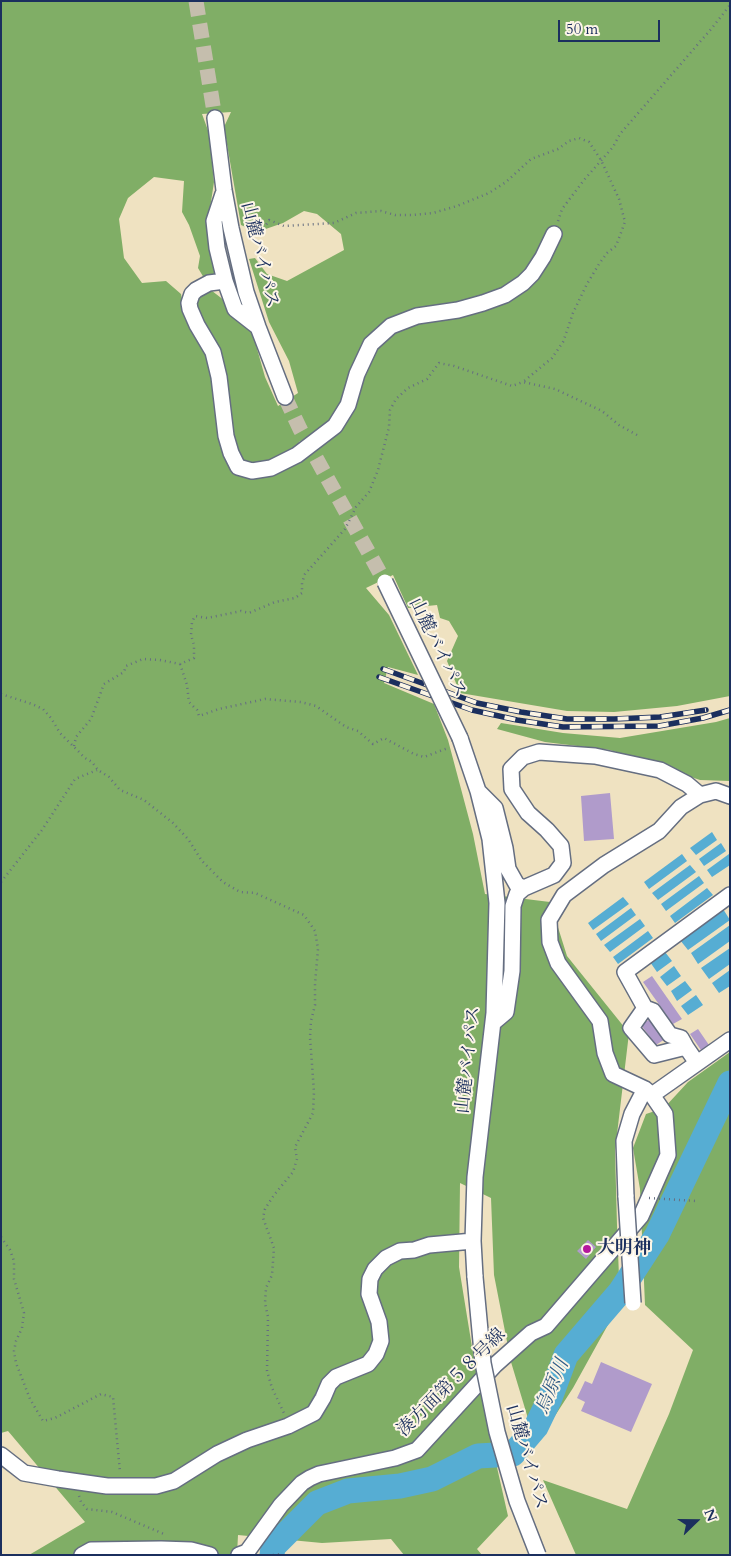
<!DOCTYPE html>
<meta charset="utf-8">
<style>
body{margin:0}
#map{position:relative;width:731px;height:1556px;overflow:hidden;background:#efe2c1;font-family:Cardo,serif}
canvas{display:block}
.frame{position:absolute;inset:0;border:2px solid #1b2f5e;pointer-events:none}
.north{position:absolute;left:671px;top:1496px;width:50px;height:50px;-webkit-text-stroke:4px #fcf5e5;paint-order:stroke;rotate:68deg;font-size:14px;font-weight:700;line-height:20px;text-align:center;color:#1b2f5e}
.north::after{content:'';display:block;margin:auto;width:18px;height:22px;background:#1b2f5e;clip-path:polygon(50% 0,100% 100%,50% 72%,0 100%)}
.scale{position:absolute;left:558px;top:20px;width:102px;height:22px;box-sizing:border-box;border:2px solid #1b2f5e;border-top:0;padding-left:6px;font-size:15px;line-height:18px;white-space:nowrap;color:#1b2f5e;-webkit-text-stroke:4px #fcf5e5;paint-order:stroke}
</style>
<div id="map">
<canvas width="731" height="1556"></canvas>
<div class="frame"></div>
<div class="north">N</div>
<div class="scale">50 m</div>
</div>
<script>
const g = document.querySelector('canvas').getContext('2d');
g.lineJoin = 'round';
function fill(path, color) { g.fillStyle = color; g.fill(path, 'evenodd'); }
const poly = rows => new Path2D(rows.map(r => 'M' + r).join(''));
function strokePath(path, color, width, dash) { g.strokeStyle = color; g.lineWidth = width; g.lineCap = dash ? 'butt' : 'round'; g.setLineDash(dash || []); g.stroke(path); }
function drawText(font, color, halo, rows, align = 'center') {
  g.font = font + ' Cardo,"Noto Serif JP",serif'; g.lineWidth = 4; g.setLineDash([]); g.textBaseline = 'middle'; g.strokeStyle = halo; g.fillStyle = color; for (const [text, x, y, turn = 0] of rows) {
    g.save(); g.translate(x, y); g.rotate((+turn || 0) * Math.PI / 180); g.textAlign = isNaN(turn) ? turn : align; if (halo) g.strokeText(text, 0, 0); g.fillText(text, 0, 0); g.restore();
  }
}
const forest = poly([
 [1,1,730,1,730,696,677,706,614,712,567,711,460,693,447,661,458,636,449,621,440,618,437,605,408,608,393,575,366,588,389,615,418,675,388,667,384,683,434,704,448,740,473,834,485,894,550,902,567,956,629,1033,615,1151,617,1225,620,1303,573,1388,536,1445,511,1362,494,1275,491,1198,460,1183,459,1267,472,1347,489,1432,508,1516,477,1549,482,1555,404,1555,391,1539,322,1543,238,1535,237,1555,29,1555,85,1522,8,1431,1,1433],
 [231,112,224,127,241,225,257,232,283,223,304,211,317,214,341,234,344,250,287,281,267,274,255,258,249,259,269,322,289,361,298,393,278,406,265,377,252,331,225,301,207,287,191,297,184,311,181,294,166,281,142,283,124,258,119,219,128,198,154,177,184,181,182,212,189,225,200,256,198,268,204,278,218,277,209,246,209,215,214,182,209,133,202,114],
 [730,718,730,781,700,780,610,750,545,742,497,729,501,723,563,733,620,738,716,722],
 [730,1052,730,1555,576,1555,543,1480,627,1509,669,1414,693,1350,645,1305,640,1189,633,1148,646,1114,664,1108,688,1082]
]);
const water = poly([
 [712,832,717,840,696,855,690,848],
 [721,843,726,851,704,866,699,859],
 [682,854,687,861,649,889,644,882],
 [729,854,730,865,712,877,707,870],
 [690,865,696,872,658,900,652,893],
 [699,876,704,883,666,911,661,904],
 [707,888,713,895,675,923,670,916],
 [623,897,629,904,593,930,588,923],
 [631,908,636,915,601,941,596,934],
 [723,909,730,920,688,950,680,940],
 [640,919,645,926,610,952,604,945],
 [730,925,730,941,698,964,691,953],
 [648,931,653,938,618,964,613,957],
 [730,948,730,964,709,979,701,968],
 [665,952,672,961,657,972,650,962],
 [674,966,681,976,667,986,660,977],
 [730,970,730,986,719,993,712,983],
 [685,981,692,990,677,1001,671,991],
 [696,995,703,1005,688,1015,681,1006]
]);
const river = poly([
 [272,1555,273,1547,317,1503,348,1491,400,1486,432,1479,478,1456,513,1454,536,1427,550,1398,566,1355,620,1292,657,1235,730,1083]
]);
const building = poly([
 [610,793,614,839,584,841,581,796],
 [652,976,682,1019,673,1024,643,982],
 [650,1019,665,1039,656,1045,641,1025],
 [698,1029,711,1048,703,1053,690,1034],
 [588,1240,596,1247,586,1259,577,1251],
 [601,1362,652,1384,631,1432,581,1411,585,1402,577,1398,585,1381,592,1384]
]);
const minorTunnel = poly([
 [196,1,215,118],
 [285,397,300,429,385,582]
]);
const path = poly([
 [558,221,562,209,584,180,613,147,620,134,712,28,730,5],
 [249,224,259,229,266,225,269,220,284,226,334,223,356,213,381,211,395,215,412,215,433,213,457,206,489,193,506,182,531,159,558,149,569,141,579,138,589,142,601,160,619,199,625,222,616,246,607,253,599,264,587,284,573,313,563,342,552,358,523,382],
 [180,664,187,685,189,702,197,710,199,716,219,709,265,699,301,702,316,706,346,727,358,731,373,744,384,738,414,754,424,757,448,748],
 [1,694,32,704,43,709,51,718,60,733,85,758,92,762,98,770,109,777,120,790,144,800,173,823,188,839,202,861,223,882,240,892,255,893,304,915,315,931,318,949,315,984,315,1005,311,1021,310,1037,314,1092,313,1113,295,1147,297,1159,293,1172,274,1195,265,1209,263,1218,274,1248,272,1275,266,1288,265,1303,268,1317,267,1371,272,1388,284,1413],
 [74,746,76,737,91,719,104,684,124,672,126,666,143,659,160,660,180,664,194,658,194,645,191,635,192,622,195,616,207,618,241,611,249,613,275,602,295,598,302,593,302,583,305,574,345,529,356,507,369,492,378,470,389,427,390,410,396,399,408,388,427,379,439,363,454,366,512,386,523,382,555,389,602,411,619,425,637,435],
 [1,882,42,830,75,779,97,770],
 [1,1237,10,1250,14,1261,14,1279,24,1313,22,1328,16,1341,14,1351,16,1363,30,1399,43,1421,55,1418,101,1394,113,1397,120,1472],
 [79,1496,81,1502,87,1509,112,1512,164,1534],
 [273,1555,281,1554]
]);
const minor = poly([
 [215,118,224,190,231,228,246,292,258,327,285,397],
 [223,194,214,221,217,248,225,281,235,309,258,327],
 [225,281,209,283,196,290,192,294,189,303,190,309,197,325,213,352,219,377,226,436,231,453,238,467,252,471,271,468,297,455,335,426,348,405,357,374,371,344,391,326,417,316,458,310,483,303,505,295,523,283,532,274,543,257,554,234],
 [460,738,478,791,490,839,497,903,494,1013,475,1177,473,1241,475,1277],
 [479,792,495,808,505,848,508,869,517,885,524,888],
 [645,1008,653,1011,670,1035,681,1038,686,1047],
 [493,1023,506,1012,512,971,513,906,517,894,524,888,554,875,563,863,561,846,547,830,528,813,512,789,511,769,523,757,539,752,595,756,660,770,687,784,700,795],
 [697,1063,686,1047,654,1055,631,1028,645,1008,625,972,730,895],
 [652,1095,730,1040],
 [626,1197,624,1141,632,1114,645,1089],
 [1,1455,24,1473,58,1479,107,1486,156,1486,174,1481,217,1454,247,1440,288,1426,314,1413,323,1398,329,1384,336,1377,368,1364,376,1354,381,1341,379,1322,369,1294,370,1279,375,1269,386,1258,400,1251,414,1250,429,1245,473,1241],
 [82,1555,91,1550,161,1549,191,1550,210,1555],
 [239,1555,247,1552,281,1505,302,1483,310,1478,319,1474,395,1458,417,1450,495,1365,531,1333,546,1326,641,1216,668,1155,665,1114,652,1095,645,1089,613,1074,605,1053,600,1021,558,963,550,942,549,920,564,895,604,865,659,831,681,807,700,795,716,791,730,796]
]);
const rail = poly([
 [383,669,477,703,521,712,567,719,614,719,660,717,706,710],
 [379,677,472,710,517,720,563,727,659,726,703,718,730,710]
]);
const pathBridge = poly([
 [649,1198,696,1201]
]);
const minorBridge = poly([
 [385,582,460,738],
 [626,1197,633,1303],
 [475,1277,483,1363,497,1432,517,1501,538,1555]
]);
const markers = [
 [587,1249,5,"#b5179e"]
];
const streetNames = [
 ["山麓バイパス",259,255,76],
 ["山麓バイパス",437,648,64],
 ["山麓バイパス",469,1060,-84],
 ["湊方面第５８号線",452,1383,-45],
 ["山麓バイパス",526,1457,74]
];
const poiNames = [
 ["大明神",597,1249]
];
const waterNames = [
 ["烏原川",553,1387,-67]
];
fill(forest, '#80ae66');
fill(water, '#56add3');
strokePath(river, '#56add3', 25);
fill(building, '#b09bcb');
strokePath(minorTunnel, '#c5bead', 15, [15, 8]);
strokePath(minor, '#656e81', 18);
strokePath(path, '#656e81', 2.5, [1, 4]);
strokePath(minor, '#fff', 15);
strokePath(rail, '#1b2f5e', 5.5);
strokePath(rail, '#fcf5e5', 4, [11]);
strokePath(minorBridge, '#656e81', 18, []);
strokePath(pathBridge, '#656e81', 2.5, [1, 4]);
strokePath(minorBridge, '#fff', 15);
for (const [x, y, r, color] of markers) { const dot = new Path2D(); dot.arc(x, y, r, 0, 2 * Math.PI); g.fillStyle = color; g.fill(dot); strokePath(dot, '#fcf5e5', 2); }
drawText('18px', '#1b2f5e', '#fcf5e5', streetNames);
drawText('bold 18px', '#1b2f5e', '#fcf5e5', poiNames, 'left');
drawText('italic 19px', '#305b87', '#fcf5e5', waterNames);
</script>
